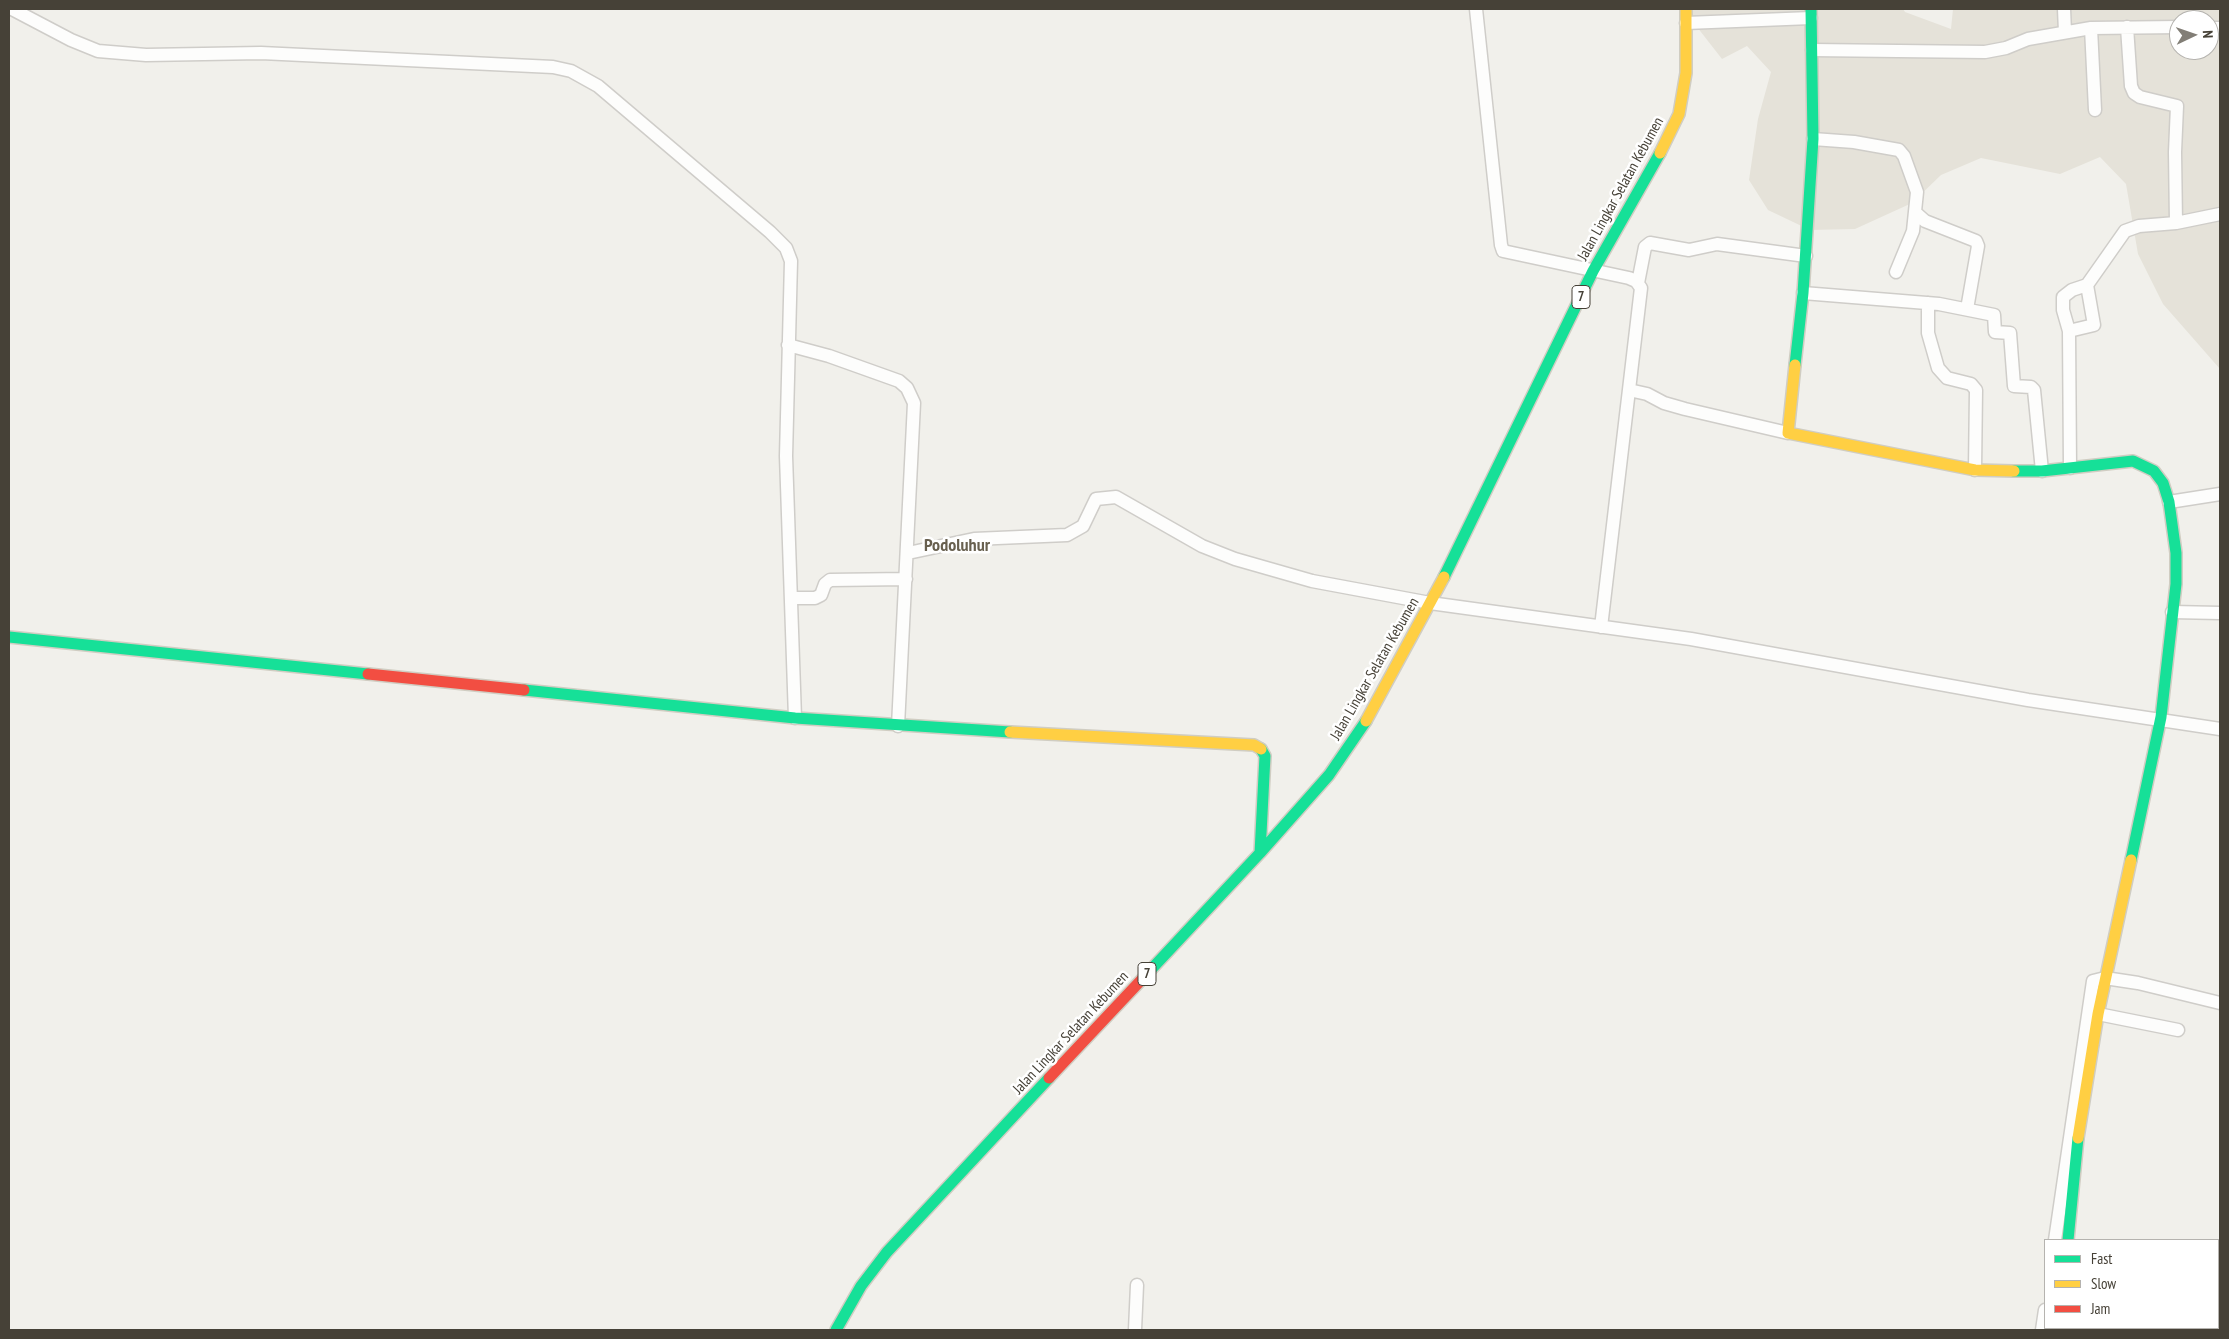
<!DOCTYPE html>
<style>
body{margin:0}
#map{position:relative;width:2229px;height:1339px;overflow:hidden;background:#f1f0eb;font-family:"PT Sans Narrow",sans-serif}
canvas{display:block}
.frame{position:absolute;inset:0;border:10px solid #464137;pointer-events:none}
.legend{position:absolute;left:2044px;top:1239px;width:175px;height:90px;box-sizing:border-box;background:#fff;border:1px solid #b5b3af;margin:0;padding:6px 9px;list-style:none;font-size:15px;color:#464137}
.legend li{display:flex;align-items:center;gap:10px;height:25px}
.legend b{width:25px;border:1px solid #b5b3af}
.north{position:absolute;left:2169px;top:10px;width:50px;height:50px;box-sizing:border-box;background:#fff;border:1px solid #b5b3af;border-radius:50%;rotate:87deg;font-size:14px;font-weight:700;line-height:20px;text-align:center;color:#464137}
.north::after{content:'';display:block;margin:auto;width:18px;height:22px;background:#827e76;clip-path:polygon(50% 0,100% 100%,50% 72%,0 100%)}
</style>
<div id="map">
<canvas width="2229" height="1339"></canvas>
<div class="frame"></div>
<ul class="legend">
<li><b style="height:6px;background:#16e098"></b>Fast</li>
<li><b style="height:6px;background:#ffcf43"></b>Slow</li>
<li><b style="height:6px;background:#f24e42"></b>Jam</li>
</ul>
<div class="north">N</div>
</div>
<script>
const g = document.querySelector('canvas').getContext('2d');
g.lineJoin = 'round';
function fill(path, color) { g.fillStyle = color; g.fill(path, 'evenodd'); }
const poly = rows => new Path2D(rows.map(r => 'M' + r).join(''));
function strokePath(path, color, width, dash) { g.strokeStyle = color; g.lineWidth = width; g.lineCap = dash ? 'butt' : 'round'; g.setLineDash(dash || []); g.stroke(path); }
function drawText(font, color, halo, rows, align = 'center') {
  g.font = font + ' "PT Sans Narrow",sans-serif'; g.lineWidth = 5; g.setLineDash([]); g.textBaseline = 'middle'; g.strokeStyle = halo; g.fillStyle = color; for (const [text, x, y, turn = 0] of rows) {
    g.save(); g.translate(x, y); g.rotate((+turn || 0) * Math.PI / 180); g.textAlign = isNaN(turn) ? turn : align; if (halo) g.strokeText(text, 0, 0); g.fillText(text, 0, 0); g.restore();
  }
}
const residential = poly([
 [1683,9,1903,9,1905,12,1951,29,1953,9,2220,9,2220,369,2163,304,2138,254,2126,184,2100,157,2060,174,1981,158,1941,175,1912,203,1855,229,1810,230,1768,210,1749,180,1758,119,1771,72,1747,46,1722,59],
 [2179,20,2209,20,2209,50,2179,50]
]);
const street = poly([
 [12,9,71,40,98,51,146,55,261,53,553,67,571,71,598,86,770,232,786,248,791,261,786,456,795,718],
 [1476,9,1501,245,1503,251,1629,278,1636,281,1641,288,1601,627],
 [2064,9,2065,32],
 [1686,23,1811,18],
 [2127,27,2131,86,2134,93,2140,97,2177,106,2175,152,2176,223],
 [2091,28,2095,110],
 [2209,28,2220,28],
 [1812,50,1985,52,2006,48,2028,39,2091,28,2179,27],
 [1813,139,1854,142,1899,150,1904,156,1917,192,1913,231,1896,272],
 [1916,213,1925,221,1976,241,1978,246,1967,309],
 [1638,283,1645,247,1650,243,1689,250,1717,244,1806,256],
 [1803,293,1939,304,1994,315,1995,332,2010,333,2014,386,2031,387,2034,390,2042,471],
 [1928,303,1928,333,1938,368,1947,378,1971,384,1976,390,1975,470],
 [2069,331,2063,310,2063,297,2072,290,2087,285,2125,231,2139,226,2176,223,2220,214],
 [788,345,829,356,899,381,907,388,914,403,898,726],
 [1629,390,1647,394,1664,403,1685,409,1788,433],
 [2070,468,2069,331,2094,325,2087,285],
 [2169,502,2220,494],
 [908,553,974,539,1067,535,1083,526,1096,499,1116,497,1202,546,1235,559,1312,581,1430,603,1691,639,2028,700,2220,729],
 [791,598,815,598,821,595,825,584,830,580,906,579],
 [2172,612,2220,613],
 [2098,1014,2178,1030],
 [2055,1240,2093,981,2105,978,2138,983,2220,1003],
 [1135,1330,1137,1285],
 [2042,1330,2045,1310],
 [2054,1330,2055,1328]
]);
const fast = poly([
 [1795,365,1803,293,1813,139,1811,9],
 [2014,471,2042,471,2133,461,2154,471,2163,483,2169,502,2176,553,2176,584,2161,717,2131,860],
 [1444,577,1593,271,1660,153],
 [9,637,368,674],
 [524,690,795,718,1010,732],
 [1260,853,1265,756,1261,749],
 [1145,976,1260,853,1329,775,1366,721],
 [2068,1240,2078,1138],
 [836,1330,861,1286,887,1252,1049,1078]
]);
const slow = poly([
 [1660,153,1679,114,1686,73,1686,9],
 [1795,365,1788,433,1975,470,2014,471],
 [1366,721,1444,577],
 [1010,732,1254,745,1261,749],
 [2078,1138,2098,1014,2131,860]
]);
const jam = poly([
 [368,674,524,690],
 [1049,1078,1145,976]
]);
const shields = [
 [1581,297,18],
 [1147,974,18]
];
const shieldNames = [
 ["7",1581,297],
 ["7",1147,974]
];
const streetNames = [
 ["Jalan Lingkar Selatan Kebumen",1621,189,-61],
 ["Jalan Lingkar Selatan Kebumen",1375,669,-60],
 ["Jalan Lingkar Selatan Kebumen",1071,1033,-47]
];
const quarterNames = [
 ["Podoluhur",957,546]
];
fill(residential, '#e5e2d9');
strokePath(street, '#cfcdc9', 15);
strokePath(fast, '#d0cdc2', 14);
strokePath(slow, '#d0cdc2', 14);
strokePath(jam, '#d0cdc2', 14);
strokePath(street, '#fdfdfc', 12);
strokePath(fast, '#16e098', 11);
strokePath(slow, '#ffcf43', 11);
strokePath(jam, '#f24e42', 11);
for (const [x, y, w] of shields) { const box = new Path2D(); box.roundRect(x - w / 2, y - 11.5, w, 23, 4); g.fillStyle = '#fff'; g.fill(box); strokePath(box, '#464137', 1); }
drawText('bold 14px', '#464137', null, shieldNames);
drawText('15px', '#464137', '#fff', streetNames);
drawText('bold 18px', '#68604f', '#fff', quarterNames);
</script>
